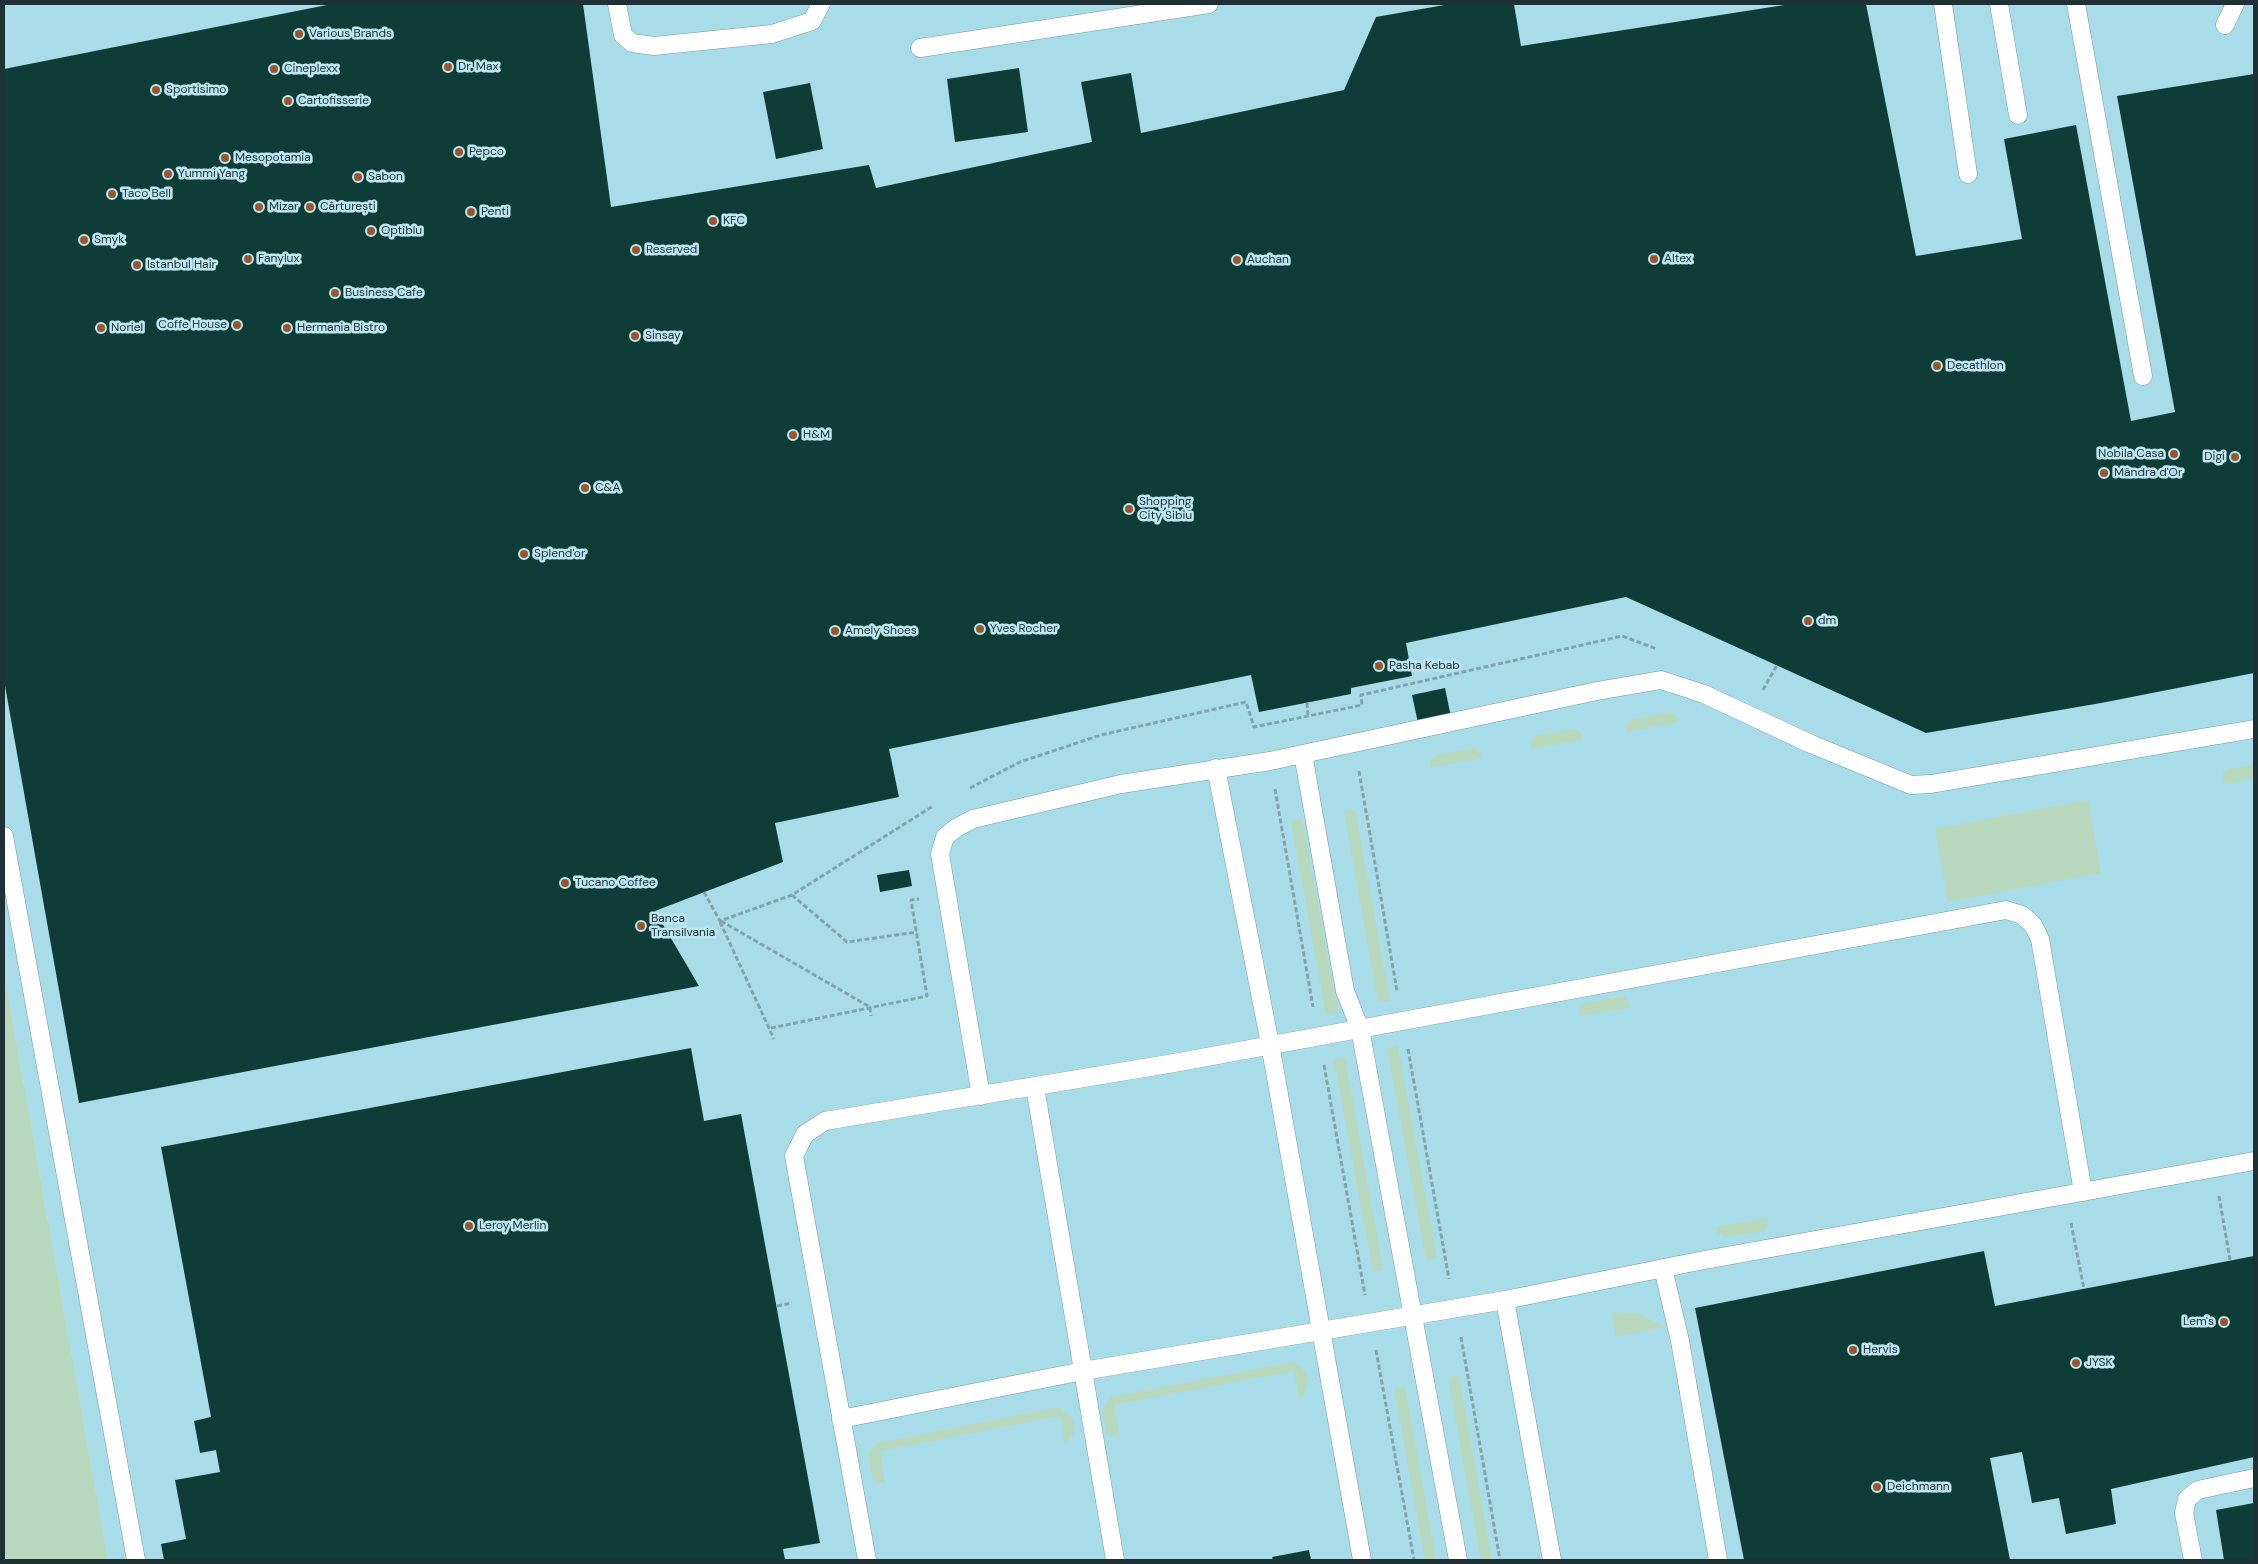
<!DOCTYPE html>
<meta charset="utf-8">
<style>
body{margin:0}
#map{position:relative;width:2258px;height:1564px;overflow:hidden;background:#bde7f3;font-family:"DM Sans",sans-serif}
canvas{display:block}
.frame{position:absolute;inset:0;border:5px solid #203136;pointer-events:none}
</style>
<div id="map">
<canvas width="2258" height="1564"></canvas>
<div class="frame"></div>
</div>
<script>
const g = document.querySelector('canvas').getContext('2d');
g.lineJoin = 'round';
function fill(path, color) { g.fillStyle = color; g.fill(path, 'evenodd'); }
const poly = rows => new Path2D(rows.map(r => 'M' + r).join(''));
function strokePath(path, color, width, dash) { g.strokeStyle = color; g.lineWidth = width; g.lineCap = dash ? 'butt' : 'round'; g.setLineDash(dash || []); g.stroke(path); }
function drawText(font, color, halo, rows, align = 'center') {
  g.font = font + ' "DM Sans",sans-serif'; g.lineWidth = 5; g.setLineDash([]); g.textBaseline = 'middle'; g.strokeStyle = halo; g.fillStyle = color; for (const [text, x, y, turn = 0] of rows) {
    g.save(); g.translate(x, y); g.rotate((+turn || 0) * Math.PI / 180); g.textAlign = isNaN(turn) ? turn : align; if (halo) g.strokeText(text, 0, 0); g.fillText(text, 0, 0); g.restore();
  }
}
const built = poly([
 [4,4,2254,4,2254,1560,108,1560,4,972]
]);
const green = poly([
 [1671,712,1675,714,1679,722,1627,732,1626,727,1631,720],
 [1575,729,1582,735,1583,740,1531,749,1531,740,1535,736],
 [1474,748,1478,750,1482,758,1430,768,1431,760,1434,756],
 [2254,765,2254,779,2224,784,2223,774,2227,769],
 [2088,800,2101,873,1948,902,1935,829],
 [1355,810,1390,1001,1378,1002,1344,812],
 [1302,819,1338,1013,1326,1015,1291,821],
 [4,972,108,1560,4,1560],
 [1623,996,1627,999,1631,1007,1579,1016,1579,1008,1583,1004],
 [1398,1046,1437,1258,1426,1260,1387,1048],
 [1345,1058,1383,1270,1373,1272,1334,1060],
 [1767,1218,1768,1227,1764,1231,1725,1238,1717,1232,1716,1227],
 [1612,1312,1638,1314,1666,1327,1616,1337],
 [1292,1362,1302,1368,1309,1381,1304,1396,1299,1399,1294,1371,1114,1405,1120,1438,1107,1435,1102,1410,1106,1403,1112,1397],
 [1459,1376,1492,1560,1481,1560,1448,1378],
 [1405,1387,1436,1560,1425,1560,1394,1389],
 [1058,1407,1073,1419,1075,1426,1074,1434,1065,1444,1060,1416,880,1451,885,1483,873,1480,868,1455,878,1443]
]);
const building = poly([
 [332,4,583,4,611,207,869,165,876,188,1092,142,1081,82,1131,73,1141,133,1344,90,1376,17,1450,4,1514,4,1521,46,1791,4,1866,4,1916,256,2022,239,2004,139,2076,125,2131,421,2175,412,2117,96,2254,74,2254,673,2101,703,1926,733,1626,597,1406,643,1412,676,1351,688,1351,694,1259,712,1251,675,889,749,899,797,775,823,783,862,655,911,699,986,79,1103,4,680,4,69],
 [1019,68,1028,132,955,142,947,79],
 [810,83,823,149,776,159,763,92],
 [1445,688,1451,717,1418,723,1412,695],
 [909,870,912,886,880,892,877,875],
 [691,1048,704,1121,741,1114,820,1543,783,1549,785,1560,164,1560,161,1544,186,1539,175,1480,220,1472,216,1450,200,1453,194,1421,211,1417,161,1147],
 [1984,1251,1995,1306,2254,1256,2254,1457,2111,1489,2116,1524,2066,1534,2059,1498,2032,1503,2022,1452,1990,1458,2010,1560,1744,1560,1695,1308],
 [2254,1503,2254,1560,2224,1560,2216,1510],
 [1309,1550,1311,1560,1273,1560,1272,1557]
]);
const path = poly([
 [1763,690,1777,665],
 [1307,703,1308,716],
 [1359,771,1397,991],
 [970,788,1020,762,1101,735,1246,702,1254,727,1362,705,1361,695,1622,636,1657,649],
 [1275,789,1313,1007],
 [704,892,720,921,792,895,933,806],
 [792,895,847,942,917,932],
 [721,921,870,1007,871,1016],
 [720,922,774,1039],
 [771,1028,927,996,911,900,919,899],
 [1408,1049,1449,1279],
 [1324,1065,1365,1295],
 [2219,1196,2230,1260],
 [2071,1223,2084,1289],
 [777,1306,792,1303],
 [1461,1337,1500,1560],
 [1376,1350,1414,1560]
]);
const service = poly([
 [617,4,623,35,632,43,654,46,772,34,812,21,821,4],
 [1943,4,1968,174],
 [1999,4,2018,115],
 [2076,4,2143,376],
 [2225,25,2235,4],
 [920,48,1209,4],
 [1303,754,1345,991,1360,1029,1458,1560],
 [1216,768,1270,1044,1362,1560],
 [4,836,136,1560],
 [1035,1087,1115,1560],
 [981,1096,940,854,945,837,956,828,973,819,1121,784,1270,761,1597,691,1661,680,1704,694,1811,744,1911,785,1931,784,2254,729],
 [1663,1268,1680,1341,1718,1560],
 [1505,1300,1552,1560],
 [841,1419,1083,1371,1505,1300,1699,1261,2254,1161],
 [867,1560,794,1156,805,1134,825,1121,1174,1063,2006,910,2022,915,2033,925,2040,939,2083,1192],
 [2193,1560,2184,1513,2187,1499,2198,1490,2254,1478]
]);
const markers = [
 [299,34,5,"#9b552d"],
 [448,67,5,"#9b552d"],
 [274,69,5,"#9b552d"],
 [156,90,5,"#9b552d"],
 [288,101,5,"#9b552d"],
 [459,152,5,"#9b552d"],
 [225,158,5,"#9b552d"],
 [168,174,5,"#9b552d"],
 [358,177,5,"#9b552d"],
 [112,194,5,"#9b552d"],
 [259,207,5,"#9b552d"],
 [310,207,5,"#9b552d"],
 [471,212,5,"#9b552d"],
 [713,221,5,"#9b552d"],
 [371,231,5,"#9b552d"],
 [84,240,5,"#9b552d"],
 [636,250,5,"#9b552d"],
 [248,259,5,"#9b552d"],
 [1654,259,5,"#9b552d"],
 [1237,260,5,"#9b552d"],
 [137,265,5,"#9b552d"],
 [335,293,5,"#9b552d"],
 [237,325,5,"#9b552d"],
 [101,328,5,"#9b552d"],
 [287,328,5,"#9b552d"],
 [635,336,5,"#9b552d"],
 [1937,366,5,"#9b552d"],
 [793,435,5,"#9b552d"],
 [2174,454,5,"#9b552d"],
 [2235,457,5,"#9b552d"],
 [2104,473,5,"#9b552d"],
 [585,488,5,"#9b552d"],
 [1129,509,5,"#9b552d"],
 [524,554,5,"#9b552d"],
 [1808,621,5,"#9b552d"],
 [980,629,5,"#9b552d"],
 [835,631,5,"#9b552d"],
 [1379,666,5,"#9b552d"],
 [565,883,5,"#9b552d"],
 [641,926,5,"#9b552d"],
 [469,1226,5,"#9b552d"],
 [2224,1322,5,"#9b552d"],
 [1853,1350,5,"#9b552d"],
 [2076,1363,5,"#9b552d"],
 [1877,1487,5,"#9b552d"]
];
const poiNames = [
 ["Various Brands",309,34],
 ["Dr. Max",458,67],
 ["Cineplexx",284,69],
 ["Sportisimo",166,90],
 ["Cartofisserie",298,101],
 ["Pepco",469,152],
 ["Mesopotamia",235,158],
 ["Yummi Yang",178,174],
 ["Sabon",368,177],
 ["Taco Bell",122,194],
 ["Mizar",269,207],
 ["Cărturești",320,207],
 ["Penti",481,212],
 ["KFC",723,221],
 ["Optiblu",381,231],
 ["Smyk",94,240],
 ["Reserved",646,250],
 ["Fanylux",258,259],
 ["Altex",1664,259],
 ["Auchan",1247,260],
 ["Istanbul Hair",147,265],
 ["Business Cafe",345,293],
 ["Coffe House",227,325,"right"],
 ["Noriel",111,328],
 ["Hermania Bistro",297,328],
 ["Sinsay",645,336],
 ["Decathlon",1947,366],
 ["H&M",803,435],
 ["Nobila Casa",2164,454,"right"],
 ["Digi",2225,457,"right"],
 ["Mândra d'Or",2114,473],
 ["C&A",595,488],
 ["Shopping",1139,502],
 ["City Sibiu",1139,516],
 ["Splend'or",534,554],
 ["dm",1818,621],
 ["Yves Rocher",990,629],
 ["Amely Shoes",845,631],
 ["Pasha Kebab",1389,666],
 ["Tucano Coffee",575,883],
 ["Banca",651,919],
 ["Transilvania",651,933],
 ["Leroy Merlin",479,1226],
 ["Lem's",2214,1322,"right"],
 ["Hervis",1863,1350],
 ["JYSK",2086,1363],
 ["Deichmann",1887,1487]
];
fill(built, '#a8dce9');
fill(green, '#b7d8bc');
fill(building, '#0e3d37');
strokePath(service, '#749da8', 19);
strokePath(path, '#83a4ad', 3, [5, 2.5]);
strokePath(service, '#fff', 18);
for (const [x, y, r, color] of markers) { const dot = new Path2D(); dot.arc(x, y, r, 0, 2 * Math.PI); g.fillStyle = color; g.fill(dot); strokePath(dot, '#bde7f3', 2); }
drawText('12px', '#203136', '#bde7f3', poiNames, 'left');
</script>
